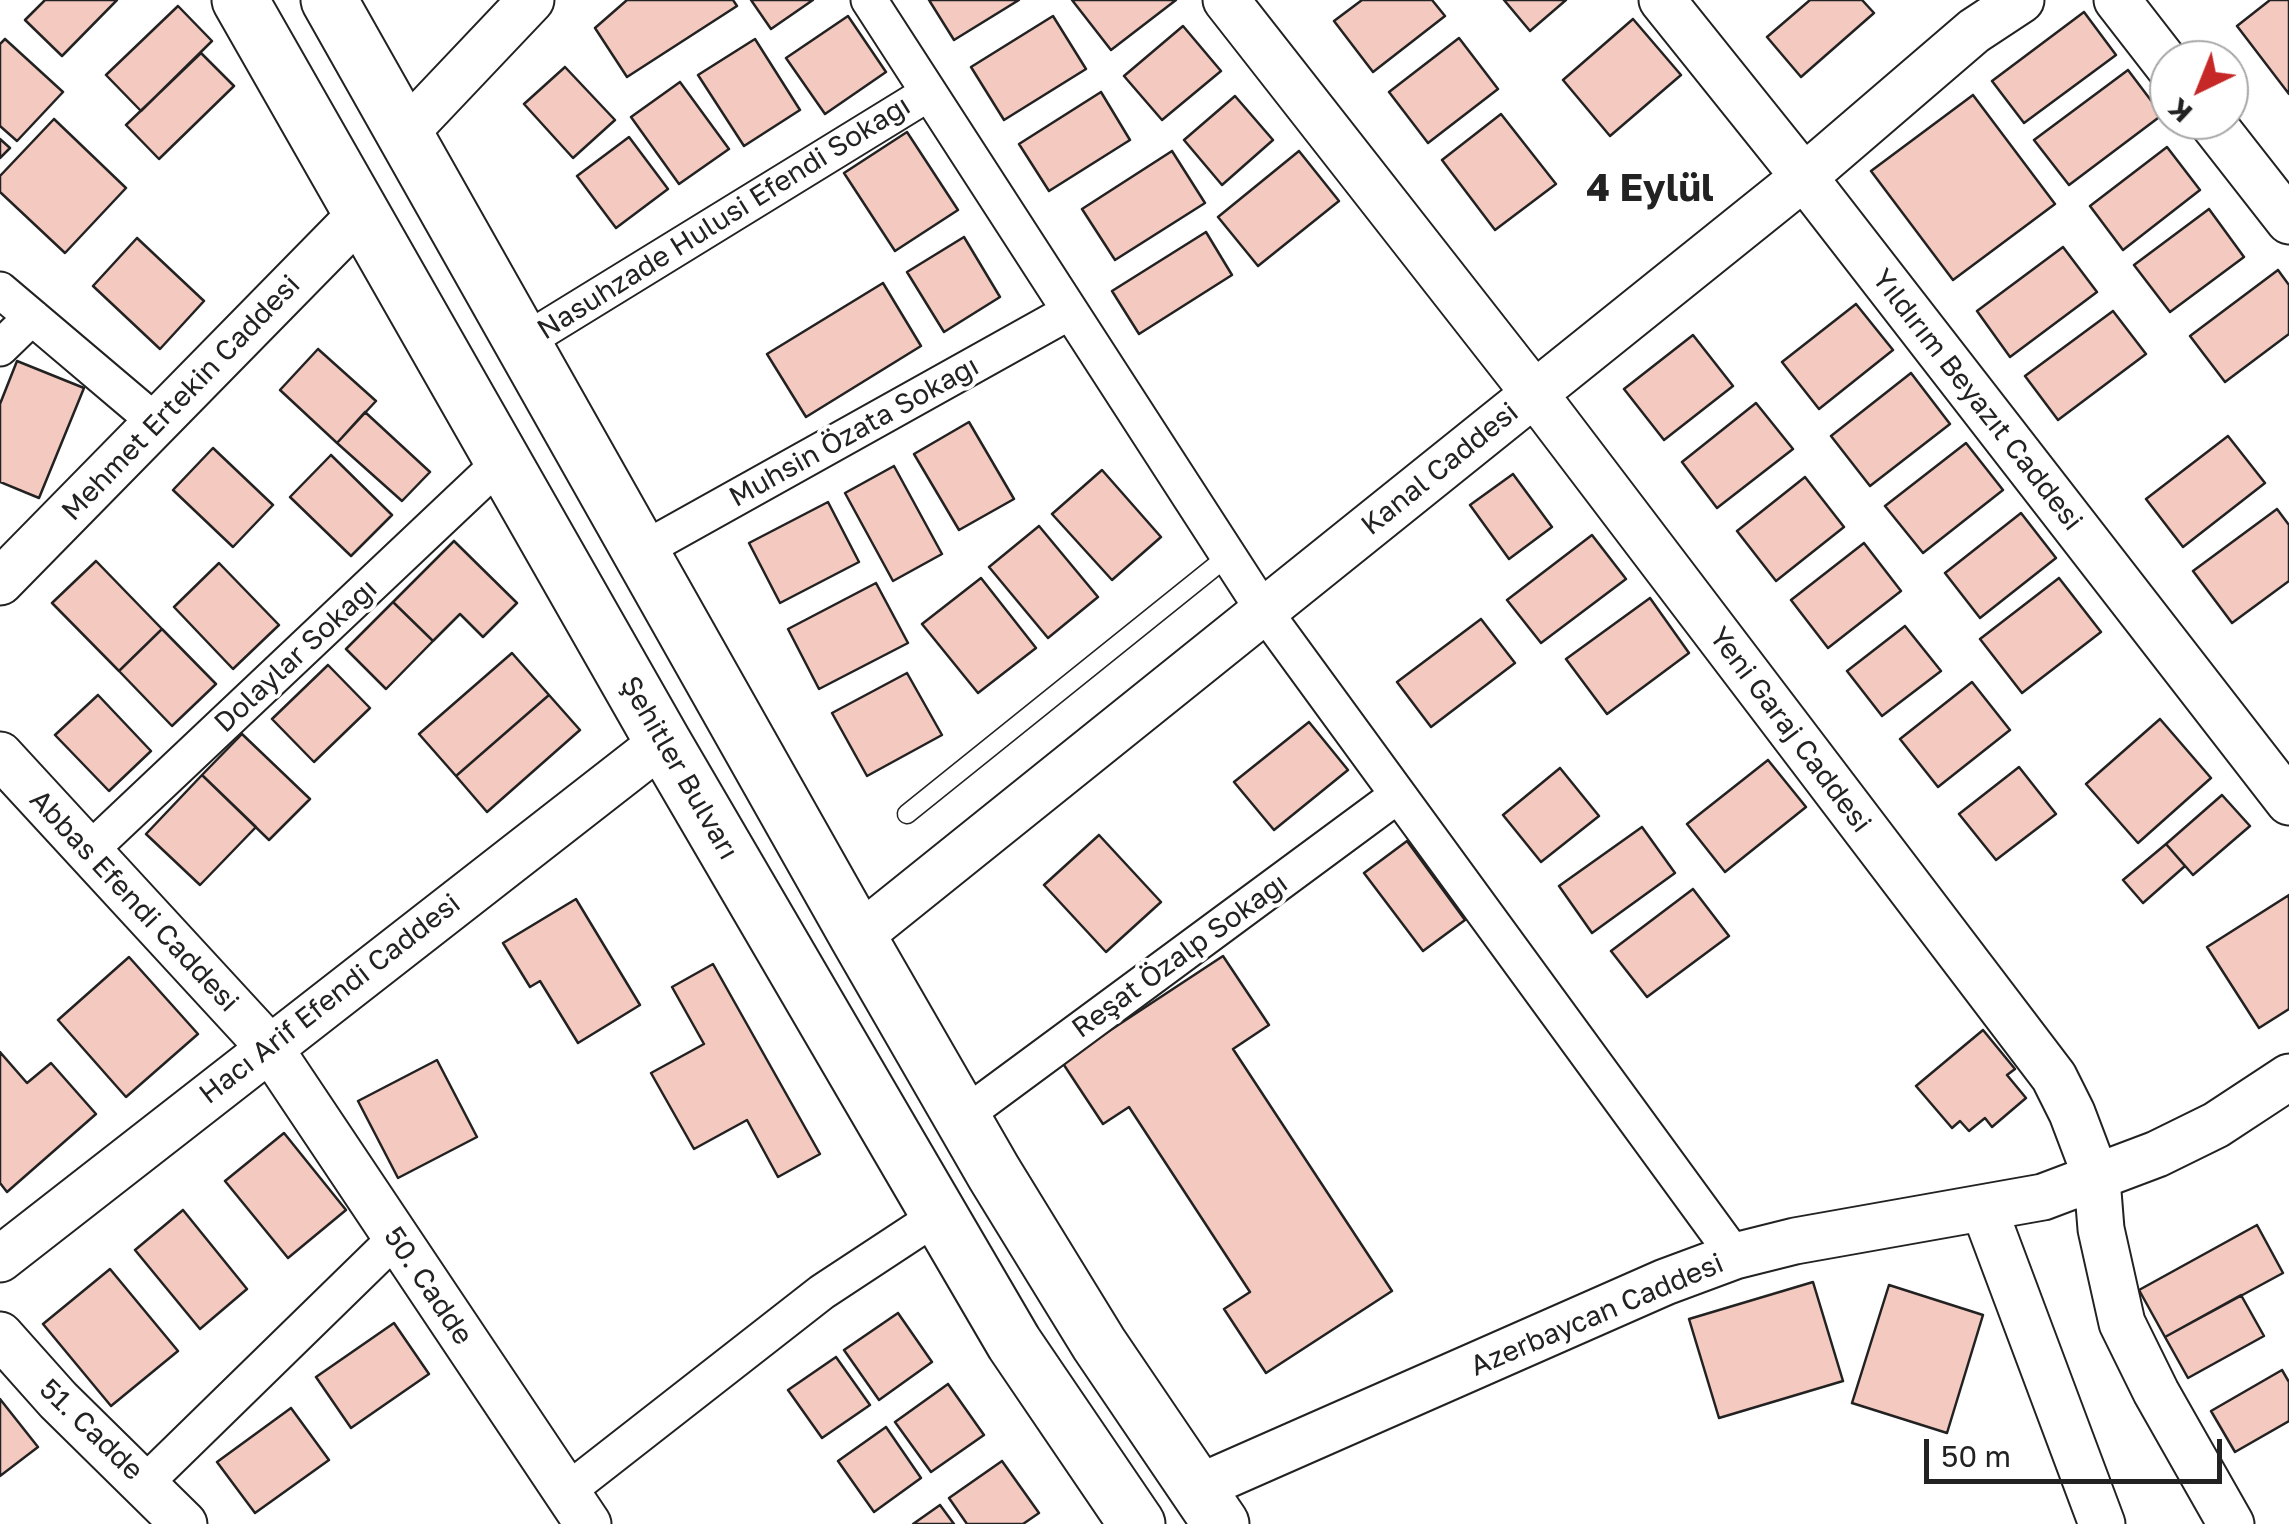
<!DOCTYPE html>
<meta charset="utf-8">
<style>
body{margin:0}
#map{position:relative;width:2289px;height:1524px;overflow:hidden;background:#fff;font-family:"Golos Text",sans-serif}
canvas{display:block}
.north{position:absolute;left:2149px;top:40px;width:100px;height:100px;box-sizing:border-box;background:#fff;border:2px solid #a7a7a7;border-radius:50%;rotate:223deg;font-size:28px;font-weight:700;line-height:40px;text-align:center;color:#222}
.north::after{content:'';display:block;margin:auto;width:35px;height:45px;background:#c62828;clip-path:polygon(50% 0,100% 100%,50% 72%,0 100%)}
.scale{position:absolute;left:1924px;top:1439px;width:298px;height:45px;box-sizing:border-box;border:5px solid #222;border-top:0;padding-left:12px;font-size:30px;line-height:35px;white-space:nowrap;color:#222;-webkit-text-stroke:8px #fff;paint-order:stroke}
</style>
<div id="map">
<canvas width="2289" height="1524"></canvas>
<div class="north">K</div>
<div class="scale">50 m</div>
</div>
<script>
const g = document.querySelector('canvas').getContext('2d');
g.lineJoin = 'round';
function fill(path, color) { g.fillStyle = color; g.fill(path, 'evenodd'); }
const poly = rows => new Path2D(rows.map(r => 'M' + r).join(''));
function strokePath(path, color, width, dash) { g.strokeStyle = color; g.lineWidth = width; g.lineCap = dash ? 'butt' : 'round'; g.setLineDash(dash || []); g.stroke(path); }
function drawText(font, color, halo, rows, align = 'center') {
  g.font = font + ' "Golos Text",sans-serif'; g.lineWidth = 8; g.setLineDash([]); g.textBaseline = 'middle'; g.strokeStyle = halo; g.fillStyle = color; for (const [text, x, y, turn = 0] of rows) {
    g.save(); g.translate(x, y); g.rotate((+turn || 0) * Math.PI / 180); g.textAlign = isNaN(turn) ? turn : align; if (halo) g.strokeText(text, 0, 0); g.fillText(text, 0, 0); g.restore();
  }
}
const building = poly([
 [45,0,117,0,62,56,25,20,45,0],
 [627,0,733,0,737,6,627,77,595,28,627,0],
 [751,0,813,0,771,29,751,0],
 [929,0,1019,0,954,40,929,0],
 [1072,0,1176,0,1111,50,1072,0],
 [1362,0,1432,0,1445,16,1373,72,1334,21,1362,0],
 [1504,0,1566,0,1530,31,1504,0],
 [1810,0,1862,0,1874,13,1801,77,1767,37,1810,0],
 [2270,0,2289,0,2289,94,2237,26,2270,0],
 [178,6,212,41,141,111,106,75,178,6],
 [2084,12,2116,55,2024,123,1992,81,2084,12],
 [848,16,886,72,825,114,786,58,848,16],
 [1053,16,1086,69,1004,120,971,67,1053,16],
 [1633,19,1681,75,1610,136,1563,80,1633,19],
 [1183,26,1221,71,1162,120,1124,76,1183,26],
 [1459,38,1498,89,1428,143,1389,92,1459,38],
 [5,39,63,92,17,141,0,126,0,44,5,39],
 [755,39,800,110,744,146,698,75,755,39],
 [201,53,234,86,159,159,126,125,201,53],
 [565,67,615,120,573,158,524,104,565,67],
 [2128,70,2162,115,2069,185,2034,140,2128,70],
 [680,82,729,149,679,184,631,117,680,82],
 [1101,92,1130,140,1049,191,1019,144,1101,92],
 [1973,95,2055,204,1953,280,1871,171,1973,95],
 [1235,96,1273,140,1222,185,1184,140,1235,96],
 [1501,114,1556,184,1495,230,1442,160,1501,114],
 [54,119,126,188,65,253,0,192,0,176,54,119],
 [907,132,958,210,895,251,844,173,907,132],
 [629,137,668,189,616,228,577,176,629,137],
 [0,139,10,148,0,158,0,139],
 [2167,147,2200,190,2123,250,2090,206,2167,147],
 [1172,151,1205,203,1115,260,1082,209,1172,151],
 [1299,151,1339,201,1258,266,1218,217,1299,151],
 [2209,209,2244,257,2170,312,2134,265,2209,209],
 [1206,232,1232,275,1139,334,1112,291,1206,232],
 [964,237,1000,297,944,332,907,272,964,237],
 [137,238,204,301,160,349,93,286,137,238],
 [2063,247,2097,292,2010,357,1977,311,2063,247],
 [2278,270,2289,285,2289,334,2225,382,2190,336,2278,270],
 [883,283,921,346,806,417,767,354,883,283],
 [1856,304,1893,350,1819,409,1782,362,1856,304],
 [2113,311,2146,354,2058,420,2025,376,2113,311],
 [1693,335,1733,386,1664,440,1624,389,1693,335],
 [318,349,376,401,337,443,280,390,318,349],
 [17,361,84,388,39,498,0,482,0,404,17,361],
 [1911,373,1950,424,1870,486,1831,436,1911,373],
 [1756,403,1793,449,1717,508,1682,462,1756,403],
 [365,412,430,472,402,501,337,443,365,412],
 [969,422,1014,499,959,530,914,454,969,422],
 [2228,436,2265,483,2183,547,2146,499,2228,436],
 [1966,443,2003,490,1923,553,1885,506,1966,443],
 [213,448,273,505,233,547,173,490,213,448],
 [331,455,392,515,351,556,290,497,331,455],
 [894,466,942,554,893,581,845,493,894,466],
 [1102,470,1161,537,1112,580,1052,514,1102,470],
 [1513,474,1552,527,1509,559,1470,505,1513,474],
 [1805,477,1844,527,1776,581,1737,531,1805,477],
 [828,502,859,562,780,603,749,543,828,502],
 [2277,509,2289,525,2289,581,2232,623,2193,571,2277,509],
 [2021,513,2056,558,1980,618,1945,573,2021,513],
 [1039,526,1098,597,1048,638,989,567,1039,526],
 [1592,535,1626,579,1541,643,1507,600,1592,535],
 [454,541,517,603,483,637,460,614,433,641,393,602,454,541],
 [1864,543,1901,591,1828,648,1791,600,1864,543],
 [96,561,162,629,119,671,52,603,96,561],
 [219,563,279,625,233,669,174,607,219,563],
 [981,578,1036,648,978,693,922,624,981,578],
 [2059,578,2101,632,2022,693,1980,639,2059,578],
 [876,583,908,643,819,689,788,629,876,583],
 [1650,598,1689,653,1607,714,1566,659,1650,598],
 [393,602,433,641,386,689,346,649,393,602],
 [1481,619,1515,663,1431,727,1397,682,1481,619],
 [1905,626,1941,671,1882,716,1847,671,1905,626],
 [162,629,216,684,172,726,119,671,162,629],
 [512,653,549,695,456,776,419,734,512,653],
 [328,665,370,708,314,762,272,719,328,665],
 [907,673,942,735,867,776,832,713,907,673],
 [1972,682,2010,730,1938,787,1900,739,1972,682],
 [98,695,151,751,109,791,55,735,98,695],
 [549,695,580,730,487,812,456,776,549,695],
 [2160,719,2211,778,2138,843,2086,784,2160,719],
 [1309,722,1348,770,1274,830,1234,782,1309,722],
 [242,734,310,799,269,840,202,775,242,734],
 [1768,760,1806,807,1725,872,1687,824,1768,760],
 [2019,767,2056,814,1996,860,1959,814,2019,767],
 [1560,768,1599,816,1541,862,1503,815,1560,768],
 [202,775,256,827,200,885,146,834,202,775],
 [2222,795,2250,826,2193,875,2166,844,2222,795],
 [1642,827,1675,873,1592,933,1559,886,1642,827],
 [1099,835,1161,902,1106,952,1044,885,1099,835],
 [1407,841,1465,920,1423,951,1364,873,1407,841],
 [2166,844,2185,866,2143,903,2123,880,2166,844],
 [1693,889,1729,936,1647,997,1611,951,1693,889],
 [2289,895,2289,1009,2259,1028,2207,947,2289,895],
 [576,899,640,1005,578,1043,540,981,530,987,503,943,576,899],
 [1223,956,1269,1025,1233,1049,1392,1291,1266,1373,1224,1309,1250,1292,1129,1107,1103,1124,1062,1062,1223,956],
 [129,957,198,1034,126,1097,58,1020,129,957],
 [713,964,820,1154,778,1177,747,1120,694,1149,651,1073,704,1044,672,987,713,964],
 [1983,1030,2015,1069,2007,1075,2026,1098,1992,1127,1985,1118,1969,1131,1960,1121,1952,1128,1916,1086,1983,1030],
 [0,1052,27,1083,51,1063,96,1114,7,1192,0,1183,0,1052],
 [437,1060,477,1137,398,1178,358,1101,437,1060],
 [284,1133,346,1210,288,1258,225,1181,284,1133],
 [183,1210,247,1289,200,1329,135,1250,183,1210],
 [2257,1225,2283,1273,2165,1337,2139,1290,2257,1225],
 [110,1269,178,1351,111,1406,43,1324,110,1269],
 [1813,1282,1843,1381,1719,1418,1689,1319,1813,1282],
 [1889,1285,1983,1315,1947,1433,1852,1403,1889,1285],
 [2241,1295,2264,1336,2188,1378,2165,1337,2241,1295],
 [898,1313,932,1362,879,1400,844,1350,898,1313],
 [394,1323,429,1374,351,1428,316,1377,394,1323],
 [836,1357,870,1405,822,1438,788,1390,836,1357],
 [2282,1370,2289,1382,2289,1421,2235,1452,2211,1411,2282,1370],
 [948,1384,984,1435,931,1472,895,1422,948,1384],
 [0,1399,38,1447,0,1476,0,1399],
 [291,1408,329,1460,255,1513,217,1462,291,1408],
 [886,1427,921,1478,874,1512,838,1461,886,1427],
 [1002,1461,1039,1513,1023,1524,967,1524,949,1498,1002,1461],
 [940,1505,954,1524,913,1524,940,1505]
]);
const service = poly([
 [907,814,1228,556]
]);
const minor = poly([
 [869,0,1264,611,1735,1256],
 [0,290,157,423],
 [522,343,927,94],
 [0,348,32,317],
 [639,552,1069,312],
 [88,852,503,460],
 [962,1117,1398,795],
 [145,1483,396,1238],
 [566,1492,822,1292,939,1215]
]);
const tertiary = poly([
 [1226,0,1534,393,2054,1077,2072,1113,2097,1179,2101,1229,2122,1323,2156,1392,2231,1524],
 [1662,0,1804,177,2289,802],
 [2117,0,2169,67],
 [2210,120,2289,221],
 [404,134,531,0],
 [0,582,362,213],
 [0,755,269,1047,588,1524],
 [858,937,1804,177,1974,31,2021,0],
 [1984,1209,2102,1524],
 [0,1259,663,742],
 [0,1335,58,1400,184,1524],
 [1195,1489,1665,1282,1735,1256,1795,1241,2043,1197,2157,1154,2216,1125,2289,1077]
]);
const primary = poly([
 [240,0,663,742,1014,1343,1137,1524],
 [329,0,858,937,994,1173,1099,1344,1221,1524]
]);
const streetNames = [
 ["Nasuhzade Hulusi Efendi Sokağı",724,218,-32],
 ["Mehmet Ertekin Caddesi",181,398,-46],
 ["Yıldırım Beyazıt Caddesi",1977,400,52],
 ["Muhsin Özata Sokağı",854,432,-29],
 ["Kanal Caddesi",1440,469,-39],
 ["Dolaylar Sokağı",296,656,-43],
 ["Yeni Garaj Caddesi",1790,730,53],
 ["Şehitler Bulvarı",679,768,60],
 ["Abbas Efendi Caddesi",134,901,47],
 ["Reşat Özalp Sokağı",1180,956,-36],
 ["Hacı Arif Efendi Caddesi",330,999,-38],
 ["50. Cadde",428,1286,56],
 ["Azerbaycan Caddesi",1597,1315,-23],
 ["51. Cadde",91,1430,44]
];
const districtNames = [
 ["4 Eylül",1650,189]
];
fill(building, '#f3c9c0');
strokePath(building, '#222', 2.5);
strokePath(service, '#222', 21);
strokePath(minor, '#222', 39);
strokePath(tertiary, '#222', 49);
strokePath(primary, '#222', 59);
strokePath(service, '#fff', 18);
strokePath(minor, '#fff', 35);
strokePath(tertiary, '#fff', 45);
strokePath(primary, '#fff', 55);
drawText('28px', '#222', '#fff', streetNames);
drawText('bold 38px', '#222', '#fff', districtNames);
</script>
